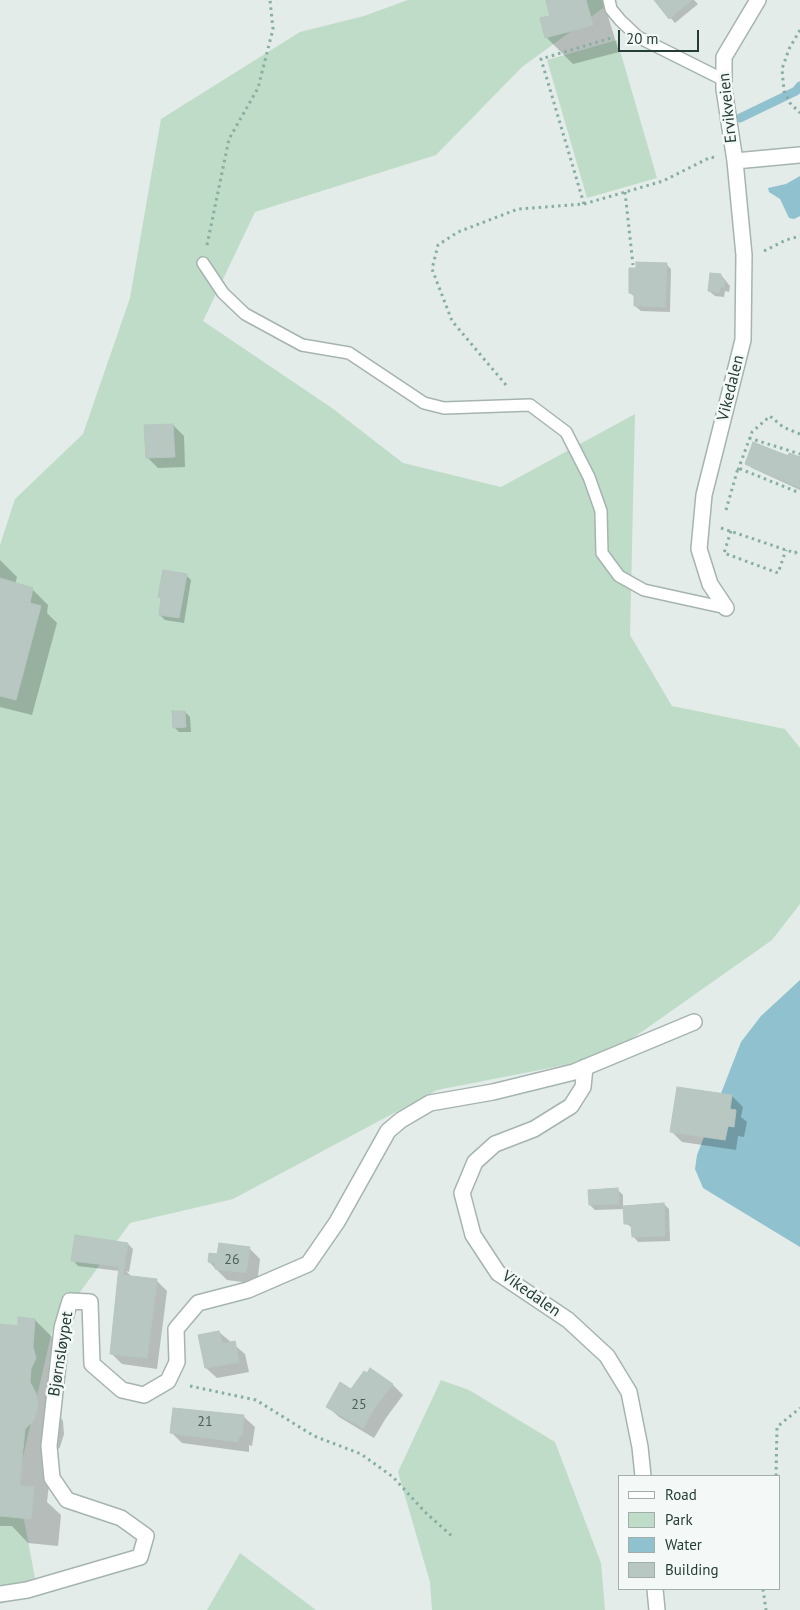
<!DOCTYPE html>
<meta charset="utf-8">
<style>
body{margin:0}
#map{position:relative;width:800px;height:1610px;overflow:hidden;background:#e3ece9;font-family:"PT Sans",sans-serif}
canvas{display:block}
.legend{position:absolute;left:618px;top:1475px;width:162px;height:115px;box-sizing:border-box;background:#f4f9f7;border:1px solid #a1aeaa;margin:0;padding:6px 9px;list-style:none;font-size:15px;color:#243d37}
.legend li{display:flex;align-items:center;gap:10px;height:25px}
.legend b{width:25px;border:1px solid #a1aeaa}
.scale{position:absolute;left:618px;top:30px;width:81px;height:22px;box-sizing:border-box;border:2px solid #243d37;border-top:0;padding-left:6px;font-size:15px;line-height:18px;white-space:nowrap;color:#243d37;-webkit-text-stroke:4px #f4f9f7;paint-order:stroke}
</style>
<div id="map">
<canvas width="800" height="1610"></canvas>
<ul class="legend">
<li><b style="height:6px;background:#fff"></b>Road</li>
<li><b style="height:14px;background:#bedcc7"></b>Park</li>
<li><b style="height:14px;background:#8fc1ce"></b>Water</li>
<li><b style="height:14px;background:#b9c7c2"></b>Building</li>
</ul>
<div class="scale">20 m</div>
</div>
<script>
const g = document.querySelector('canvas').getContext('2d');
g.lineJoin = 'round';
function fill(path, color) { g.fillStyle = color; g.fill(path, 'evenodd'); }
const poly = rows => new Path2D(rows.map(r => 'M' + r).join(''));
function strokePath(path, color, width, dash) { g.strokeStyle = color; g.lineWidth = width; g.lineCap = dash ? 'butt' : 'round'; g.setLineDash(dash || []); g.stroke(path); }
function drawText(font, color, halo, rows, align = 'center') {
  g.font = font + ' "PT Sans",sans-serif'; g.lineWidth = 5; g.setLineDash([]); g.textBaseline = 'middle'; g.strokeStyle = halo; g.fillStyle = color; for (const [text, x, y, turn = 0] of rows) {
    g.save(); g.translate(x, y); g.rotate((+turn || 0) * Math.PI / 180); g.textAlign = isNaN(turn) ? turn : align; if (halo) g.strokeText(text, 0, 0); g.fillText(text, 0, 0); g.restore();
  }
}
const green = poly([
 [408,0,614,0,522,67,436,155,255,212,203,321,332,408,403,463,501,487,635,414,630,635,672,706,785,729,800,748,800,904,772,940,606,1057,437,1090,233,1199,130,1223,52,1331,17,1483,38,1594,0,1604,0,545,15,499,83,434,130,298,161,119,300,32,364,16],
 [617,40,657,178,587,198,547,60],
 [441,1380,469,1390,555,1442,601,1563,605,1610,432,1610,430,1582,398,1472],
 [240,1553,316,1610,207,1610]
]);
const water = poly([
 [800,176,800,216,794,219,789,218,780,199,769,192,768,188,786,184],
 [800,980,800,1247,703,1188,695,1169,697,1155,741,1042,761,1016]
]);
const shadow = poly([
 [548,0,603,0,619,52,573,64,546,37,552,17],
 [655,0,694,0,698,4,675,23],
 [666,264,671,269,670,312,641,311,635,306,636,298,630,293],
 [721,275,730,286,729,292,725,291,724,297,715,296,709,291],
 [173,425,184,436,185,467,158,468,147,457],
 [754,444,800,459,800,490,752,468,747,463],
 [0,560,17,577,15,584,32,589,48,605,47,613,57,623,32,715,0,707],
 [186,575,191,580,184,623,165,620,160,615,162,600,160,597],
 [185,712,190,717,191,732,179,732,174,727],
 [678,1088,732,1096,743,1107,741,1117,747,1122,744,1137,738,1136,736,1150,682,1142,671,1131],
 [618,1190,623,1195,623,1207,664,1204,669,1209,670,1241,638,1242,633,1236,633,1228,625,1223,624,1209,595,1210,590,1205],
 [128,1244,133,1249,129,1272,126,1271,132,1277,156,1280,167,1291,157,1369,122,1364,111,1353,120,1271,78,1266,73,1260],
 [249,1248,260,1259,257,1284,227,1280,209,1262,218,1255],
 [35,1320,62,1347,56,1410,63,1421,64,1434,60,1447,52,1456,47,1502,61,1515,58,1546,28,1543,12,1526,0,1526,0,1326,19,1328],
 [219,1332,245,1354,249,1372,217,1378,206,1368],
 [392,1384,403,1395,386,1418,374,1438,339,1417,328,1407,352,1390],
 [215,1413,244,1417,255,1427,252,1446,249,1445,249,1452,182,1443,171,1432]
]);
const stream = poly([
 [740,118,796,91,800,86]
]);
const building = poly([
 [546,0,586,0,593,25,545,38,540,18,550,16,546,0],
 [654,0,692,0,669,19,654,0],
 [636,262,667,263,665,307,634,306,634,294,629,293,629,268,636,268,636,262],
 [710,273,721,274,721,279,725,280,724,287,720,287,719,293,708,291,710,273],
 [173,424,175,457,146,458,144,425,173,424],
 [753,442,788,456,789,453,800,457,800,488,745,464,753,442],
 [163,570,187,574,179,618,159,615,161,598,158,597,163,570],
 [0,578,33,588,30,603,0,595,0,578],
 [0,595,41,606,16,700,0,696,0,595],
 [172,711,185,711,186,727,173,728,172,711],
 [677,1087,732,1095,730,1109,736,1110,734,1127,728,1126,725,1140,670,1132,677,1087],
 [618,1188,619,1204,589,1205,588,1190,618,1188],
 [664,1203,665,1236,632,1237,631,1224,624,1224,623,1206,664,1203],
 [75,1235,128,1243,124,1267,71,1261,75,1235],
 [219,1243,250,1247,246,1273,215,1269,216,1263,208,1262,209,1253,217,1254,219,1243],
 [119,1266,124,1267,123,1275,157,1279,147,1358,110,1354,119,1266],
 [18,1317,35,1319,33,1347,36,1358,31,1369,30,1382,36,1393,38,1406,34,1420,25,1429,20,1480,20,1486,34,1487,31,1519,0,1516,0,1324,18,1326,18,1317],
 [219,1331,222,1344,235,1341,239,1362,205,1368,198,1335,219,1331],
 [370,1368,393,1384,375,1407,363,1428,326,1407,340,1382,351,1389,364,1371,367,1373,370,1368],
 [173,1408,244,1415,242,1436,239,1435,238,1442,170,1433,173,1408]
]);
const path = poly([
 [800,30,789,49,782,69,784,91,790,103,800,113],
 [625,192,633,265],
 [584,204,541,59,611,38],
 [207,245,229,139,258,88,273,29,270,0],
 [764,251,786,240,800,236],
 [506,385,452,321,432,269,438,245,458,232,518,209,584,204,663,181,711,157,715,158],
 [749,438,800,454],
 [738,470,752,432,770,416,783,427,800,434],
 [726,510,738,468,800,493],
 [721,528,795,553,800,549],
 [731,531,724,553,778,573,786,550],
 [190,1386,256,1400,314,1436,361,1454,393,1477,425,1512,454,1538],
 [776,1476,777,1427,800,1408],
 [763,1589,766,1610]
]);
const lane = poly([
 [609,0,611,9,620,20,638,37,724,80],
 [203,263,223,293,245,314,302,345,349,353,424,403,444,408,530,405,566,432,589,477,601,511,602,553,619,576,644,590,726,608]
]);
const street = poly([
 [758,0,724,57,724,89,735,161,800,155],
 [726,608,710,584,699,549,704,495,743,340,744,255,735,161],
 [585,1067,583,1087,571,1106,534,1129,495,1144,475,1162,462,1193,473,1235,498,1273,568,1320,607,1356,629,1392,640,1447,643,1476],
 [655,1589,657,1610],
 [0,1594,27,1590,140,1557,146,1536,121,1518,67,1500,52,1478,49,1446,62,1328,70,1301,90,1302,92,1364,122,1390,144,1395,168,1381,177,1362,176,1329,198,1303,248,1290,308,1264,337,1222,388,1131,401,1120,430,1103,493,1092,574,1072,694,1022]
]);
const numberNames = [
 ["26",232,1260],
 ["25",359,1405],
 ["21",205,1422]
];
const streetNames = [
 ["Ervikveien",728,108,-96],
 ["Vikedalen",731,388,-76],
 ["Vikedalen",531,1294,35],
 ["Bjørnsløypet",61,1354,-81]
];
fill(green, '#bedcc7');
fill(water, '#8fc1ce');
fill(shadow, '#0003');
strokePath(stream, '#8fc1ce', 9);
fill(building, '#b9c7c2');
strokePath(building, '#b6c6c0', 1);
strokePath(lane, '#a6b4b0', 14);
strokePath(street, '#a6b4b0', 18);
strokePath(path, '#86aea3', 3, [2.5, 4]);
strokePath(lane, '#fff', 11);
strokePath(street, '#fff', 15);
drawText('14px', '#49605a', null, numberNames);
drawText('16px', '#243d37', '#f4f9f7', streetNames);
</script>
